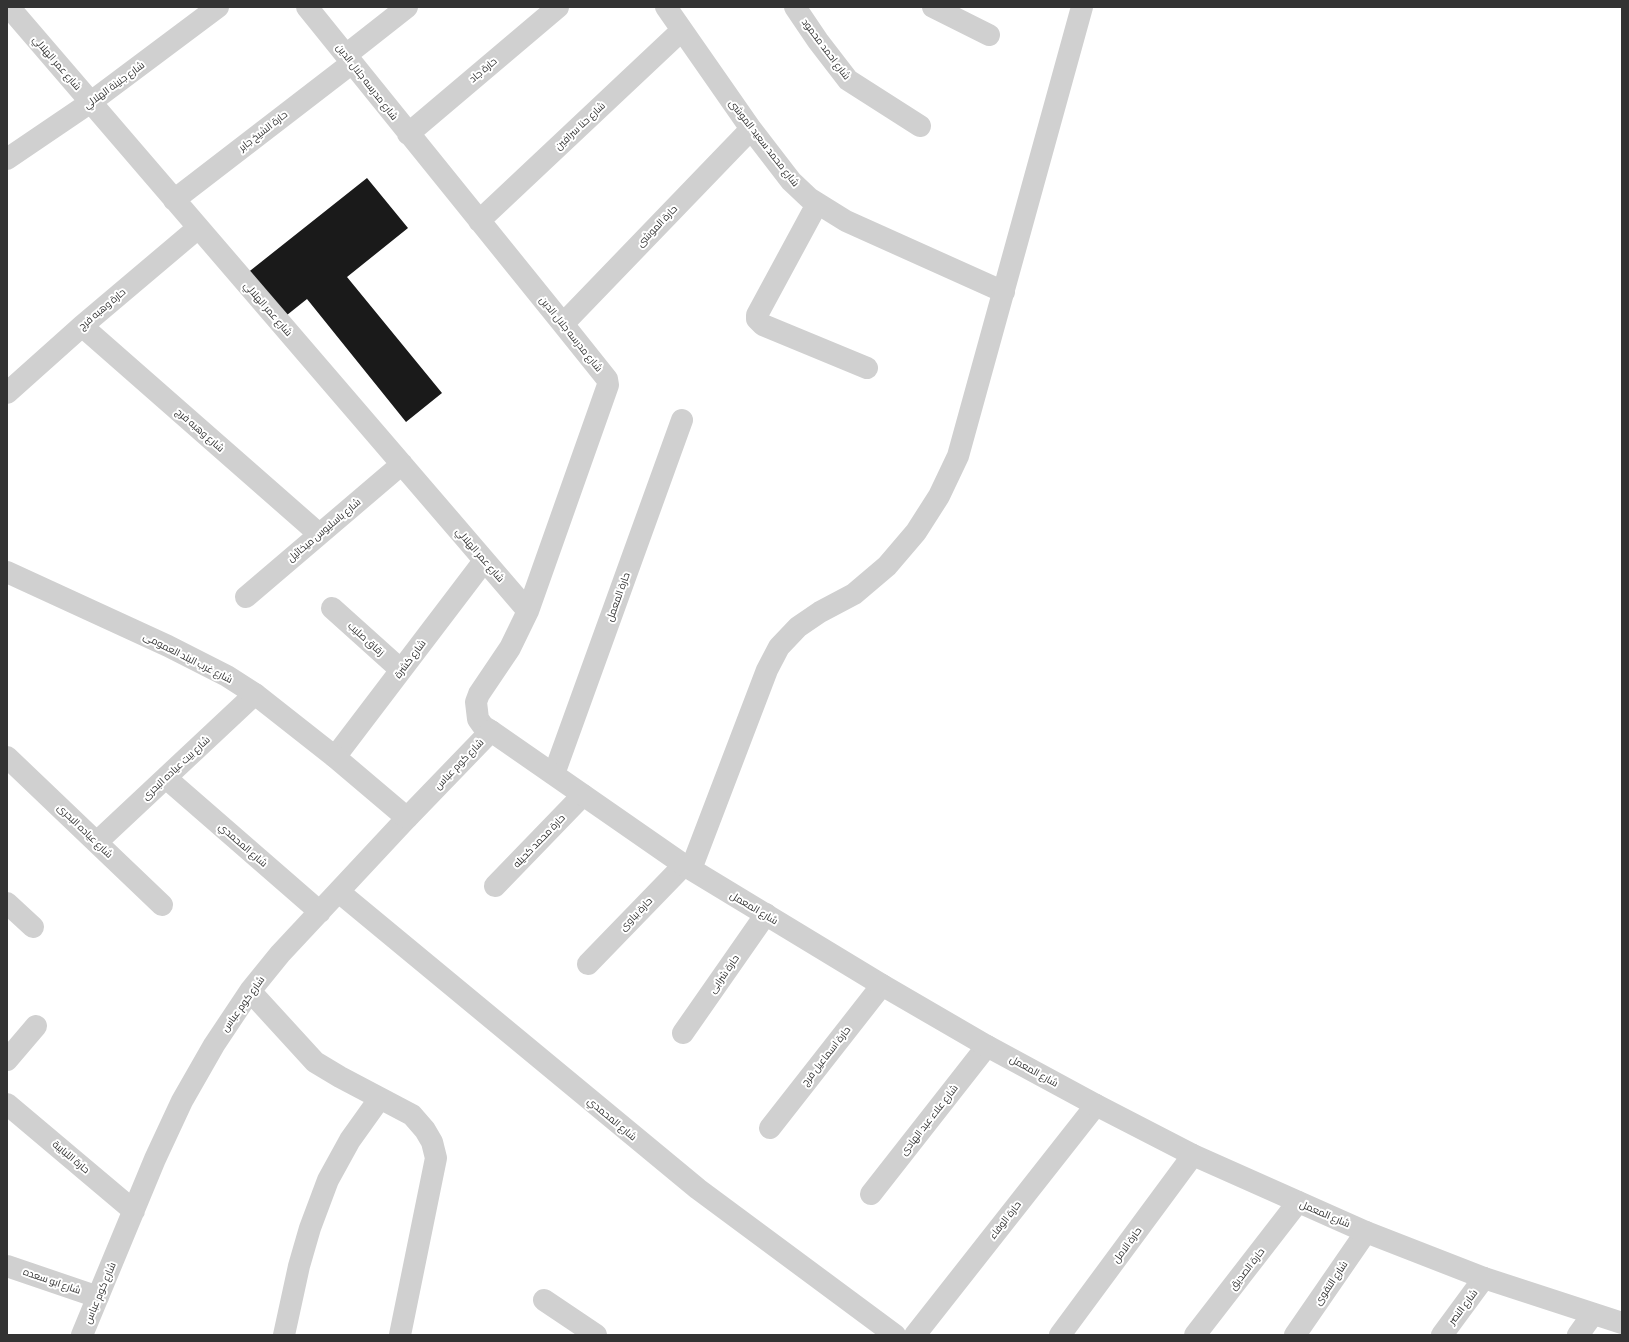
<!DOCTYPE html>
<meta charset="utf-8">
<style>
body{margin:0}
#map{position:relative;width:1629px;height:1342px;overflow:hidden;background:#fff;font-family:Barlow,sans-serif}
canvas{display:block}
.frame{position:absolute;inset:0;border:8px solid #333;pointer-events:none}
</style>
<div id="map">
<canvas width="1629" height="1342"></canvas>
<div class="frame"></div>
</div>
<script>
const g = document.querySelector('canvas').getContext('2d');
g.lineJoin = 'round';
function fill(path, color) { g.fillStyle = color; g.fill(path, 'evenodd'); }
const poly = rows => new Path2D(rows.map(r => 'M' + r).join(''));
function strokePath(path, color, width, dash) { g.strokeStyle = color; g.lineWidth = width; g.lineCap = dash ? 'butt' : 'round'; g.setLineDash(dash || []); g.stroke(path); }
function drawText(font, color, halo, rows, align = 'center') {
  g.font = font + ' Barlow,Cairo,sans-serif'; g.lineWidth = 4; g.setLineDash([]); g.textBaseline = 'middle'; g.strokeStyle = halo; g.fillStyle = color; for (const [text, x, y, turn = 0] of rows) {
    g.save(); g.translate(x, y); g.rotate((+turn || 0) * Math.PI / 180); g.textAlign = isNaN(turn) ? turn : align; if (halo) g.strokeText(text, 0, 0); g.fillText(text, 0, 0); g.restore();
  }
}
const building = poly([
 [367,178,408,228,347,277,442,393,406,422,307,299,282,319,246,274]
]);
const minor = poly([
 [9,7,528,611],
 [307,7,563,324,607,379,608,385,528,611,510,648,479,694,476,702,478,719,483,726,491,731],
 [666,7,751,129,791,181,809,198,846,221,1004,292],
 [795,7,818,41,848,80,920,126],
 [933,7,989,35],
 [346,55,407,7],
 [408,134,558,7],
 [7,159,91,102,218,7],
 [174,200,352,63],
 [817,204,757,315,757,319,763,325,867,368],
 [479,221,681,31],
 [563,324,751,129],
 [82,326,319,534],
 [7,393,82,326,198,228],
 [246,597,402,464],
 [332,608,401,670],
 [7,757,162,905],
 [335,757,484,561],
 [554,774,682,420],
 [166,778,320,912],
 [97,842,255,694],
 [495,886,583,795],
 [339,892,698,1189,895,1335],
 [7,903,33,927],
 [588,964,684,865],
 [250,991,315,1062,340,1077,412,1115,425,1130,432,1142,436,1158,400,1335],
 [683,1033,766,914],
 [7,1060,36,1026],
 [7,1104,134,1211],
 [770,1128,882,985],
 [871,1194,987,1046],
 [7,1266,98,1297],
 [544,1300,596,1335],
 [82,1335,155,1159,182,1101,214,1045,250,991,280,954,407,818],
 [284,1335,299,1266,310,1228,328,1180,350,1140,380,1098],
 [915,1335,1096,1105],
 [1060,1335,1193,1155],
 [1195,1335,1298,1202],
 [1295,1335,1366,1232],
 [1442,1335,1484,1278],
 [1578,1335,1593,1314]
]);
const tertiary = poly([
 [7,572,168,646,227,676,255,694,335,757,407,818,491,731,684,865,882,985,987,1046,1096,1105,1193,1155,1366,1232,1484,1278,1622,1323],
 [691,869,767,670,779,647,798,627,820,612,854,594,887,566,916,532,939,496,958,456,1082,7]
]);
const streetNames = [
 ["شارع احمد محمود",826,49,53],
 ["شارع عمر الهلالي",57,63,49],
 ["حارة جاد",483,70,-40],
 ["شارع مدرسه جلال الدين",367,82,52],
 ["شارع جنينة الهلالي",114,85,-36],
 ["شارع حنا سرافين",580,126,-43],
 ["حارة الشيخ جابر",263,131,-38],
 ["شارع محمد سعيد الموشى",764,143,52],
 ["حارة الموشى",657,226,-46],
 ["حارة وهبه فرج",102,309,-40],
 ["شارع عمر الهلالي",268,309,49],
 ["شارع مدرسه جلال الدين",571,334,51],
 ["شارع وهبه فرج",200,430,41],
 ["شارع باسليوس ميخائيل",324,530,-40],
 ["شارع عمر الهلالي",480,555,49],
 ["حارة المعمل",618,597,-70],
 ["زقاق صليب",366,639,42],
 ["شارع غرب البلد العمومى",188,658,27],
 ["شارع كشرة",410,659,-53],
 ["شارع كوم عباس",459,764,-46],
 ["شارع بيت عياده البحرى",176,768,-43],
 ["شارع عياده البحرى",85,831,44],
 ["حارة محمد كحيله",539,841,-46],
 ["شارع المحمدي",243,845,41],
 ["شارع المعمل",754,908,31],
 ["حارة بباوى",636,914,-46],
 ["حارة شرابى",724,974,-55],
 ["شارع كوم عباس",243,1004,-54],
 ["حارة اسماعيل فرج",826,1056,-52],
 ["شارع المعمل",1034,1071,29],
 ["شارع المحمدي",612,1119,40],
 ["شارع علاء عبد الهادى",929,1120,-52],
 ["حارة اللبايبة",71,1157,40],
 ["شارع المعمل",1325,1214,23],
 ["حارة الوفاء",1005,1220,-52],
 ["حارة الامل",1127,1245,-54],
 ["حارة الصديق",1247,1269,-52],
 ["شارع ابو سعده",52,1281,19],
 ["شارع التقوى",1331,1283,-56],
 ["شارع كوم عباس",100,1293,-67],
 ["شارع النصر",1463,1307,-53]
];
fill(building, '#1a1a1a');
strokePath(minor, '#d0d0d0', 22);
strokePath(tertiary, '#d0d0d0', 22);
drawText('10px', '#333', '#fff', streetNames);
</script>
